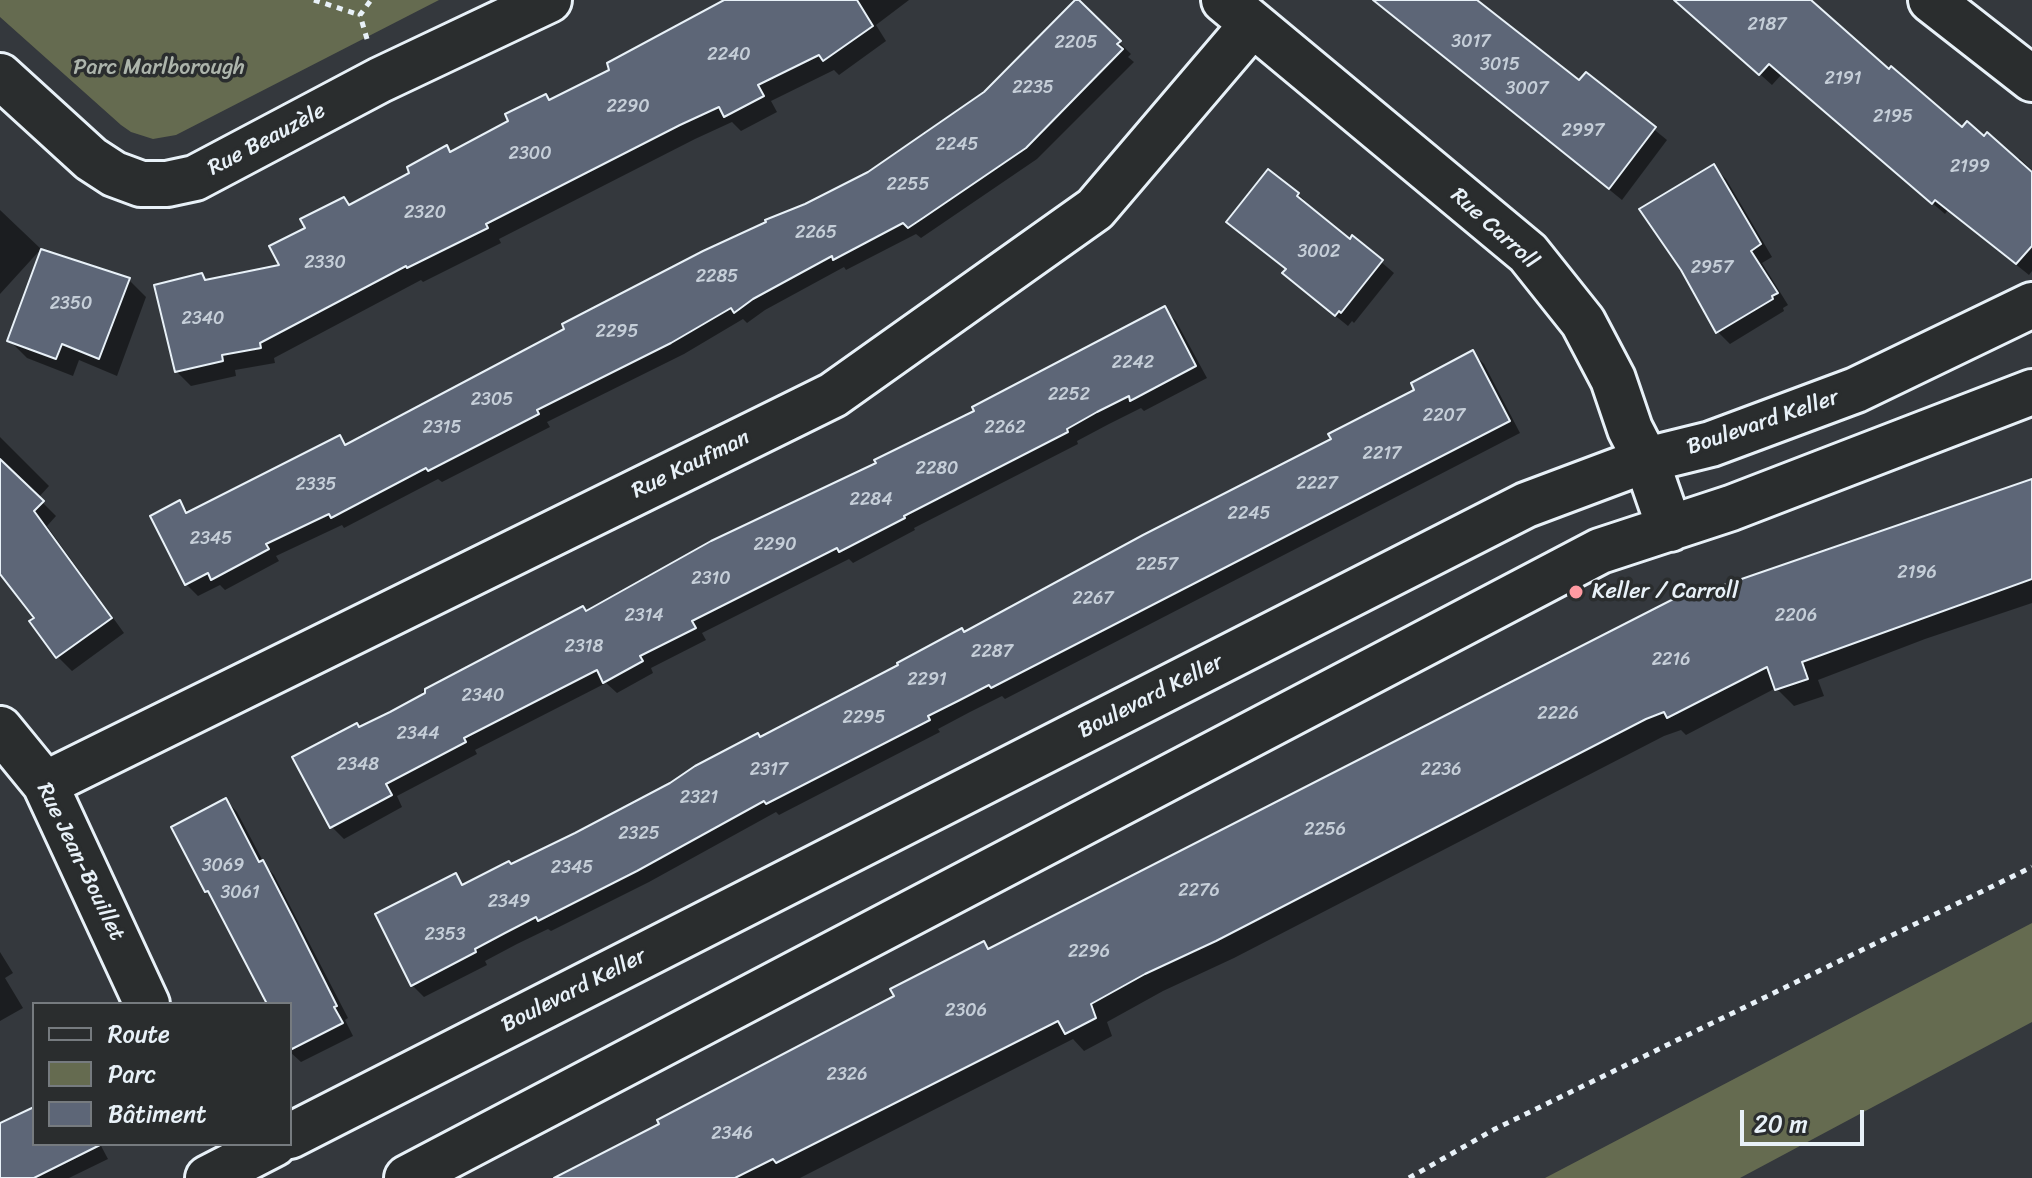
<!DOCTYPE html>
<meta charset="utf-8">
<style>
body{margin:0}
#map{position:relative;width:2032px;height:1178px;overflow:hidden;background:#34383d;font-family:Sriracha,sans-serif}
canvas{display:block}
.legend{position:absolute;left:32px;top:1002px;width:260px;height:144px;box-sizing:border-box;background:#2a2d2e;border:2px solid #767b7f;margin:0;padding:10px 14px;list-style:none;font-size:24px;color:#e8f1f8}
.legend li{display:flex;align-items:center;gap:16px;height:40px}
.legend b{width:40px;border:2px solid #767b7f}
.scale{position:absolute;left:1740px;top:1110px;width:124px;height:36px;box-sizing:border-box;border:4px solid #e8f1f8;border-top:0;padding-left:10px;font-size:24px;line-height:28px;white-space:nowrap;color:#e8f1f8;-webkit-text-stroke:6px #2a2d2e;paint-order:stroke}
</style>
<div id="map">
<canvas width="2032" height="1178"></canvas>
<ul class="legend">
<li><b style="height:10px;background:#2a2d2e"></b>Route</li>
<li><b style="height:22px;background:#656b50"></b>Parc</li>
<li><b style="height:22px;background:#5d6677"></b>Bâtiment</li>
</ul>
<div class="scale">20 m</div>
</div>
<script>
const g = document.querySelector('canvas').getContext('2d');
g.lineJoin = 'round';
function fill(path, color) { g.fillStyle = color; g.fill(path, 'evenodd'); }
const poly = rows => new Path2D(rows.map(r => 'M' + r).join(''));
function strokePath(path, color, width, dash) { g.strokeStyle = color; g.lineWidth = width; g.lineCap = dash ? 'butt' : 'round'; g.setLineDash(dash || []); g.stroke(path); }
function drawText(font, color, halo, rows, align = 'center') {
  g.font = font + ' Sriracha,sans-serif'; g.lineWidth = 7; g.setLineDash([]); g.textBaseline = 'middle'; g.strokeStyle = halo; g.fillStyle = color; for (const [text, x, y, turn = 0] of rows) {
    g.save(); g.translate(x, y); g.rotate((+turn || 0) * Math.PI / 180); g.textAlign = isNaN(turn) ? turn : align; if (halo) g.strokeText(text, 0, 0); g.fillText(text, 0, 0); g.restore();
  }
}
const green = poly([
 [0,0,439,0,176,135,153,139,131,132,121,125,0,17],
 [2032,923,2032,1022,1740,1178,1545,1178]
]);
const shadow = poly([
 [750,0,909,0,876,25,886,41,839,75,834,70,771,101,777,112,741,131,732,122,695,139,499,239,501,243,423,282,421,280,274,358,275,363,235,370,236,376,191,386,176,371,202,276,208,282,282,267,308,229,344,199,351,206,411,174,447,148,452,153,511,122,545,96,550,101],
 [1375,0,1476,0,1579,83,1586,74,1667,140,1622,200],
 [1677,0,1793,0,1962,130,2017,161,2019,158,2032,170,2032,271,2029,275,1948,210,1945,214,1782,74,1772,85],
 [1077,1,1131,54,1128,57,1134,62,1037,159,921,238,916,234,846,270,844,267,765,310,747,323,743,319,684,354,547,422,550,427,442,482,438,479,344,528,342,525,276,556,279,561,225,590,220,585,198,596,186,584,180,503,190,513,339,437,348,446,869,174,986,94],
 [1714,167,1726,179,1772,257,1762,263,1788,305,1783,308,1784,311,1730,344,1718,332],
 [1298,194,1310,206,1308,208,1350,242,1353,238,1394,273,1354,323,1352,321,1348,326,1297,285,1287,270,1241,233],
 [0,210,41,249,0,294],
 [129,280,146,297,117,376,79,360,73,376,27,358,9,340],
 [1164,309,1176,321,1207,378,1144,411,1141,408,1109,424,1077,441,1078,444,914,528,915,530,853,563,849,559,702,633,706,640,651,668,653,673,617,693,606,683,475,750,477,754,397,796,402,807,344,839,332,827,361,729,424,696,422,692,583,608,587,612,977,412],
 [1472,352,1484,364,1520,433,1005,699,1002,696,970,712,938,729,940,732,779,815,776,812,649,882,551,931,548,929,517,944,485,961,487,965,424,997,412,985,455,876,465,886,511,866,761,739,1333,440,1417,390],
 [0,437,49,486,38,498,56,516,47,526,124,633,72,671,58,657,37,619,0,571],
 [2032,481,2032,603,1925,639,1818,680,1824,696,1794,706,1776,688,1686,735,1681,730,1664,736,1234,958,1163,991,1107,1022,1112,1036,1084,1051,1073,1039,800,1178,560,1178,897,997,984,943,991,950,1695,590,1700,596],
 [226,800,237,812,265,865,274,875,348,1018,345,1020,353,1036,301,1062,290,1052,290,1004,266,1004,214,898,206,891],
 [0,952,13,973,5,978,23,1008,0,1021],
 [34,1109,34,1144,100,1144,108,1159,69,1178,0,1178,0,1123,2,1125]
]);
const building = poly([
 [724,0,857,0,873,26,823,61,819,55,758,85,764,96,724,117,719,107,680,125,486,224,488,228,407,268,406,266,260,343,261,348,222,355,223,361,175,372,154,285,202,273,205,280,279,265,269,246,305,228,300,219,344,197,349,205,409,173,407,167,447,145,450,152,508,121,505,114,546,94,549,100,609,70,607,63,724,0],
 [1075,0,1079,0,1121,41,1117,44,1123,49,1026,148,923,218,908,228,903,223,833,260,832,256,753,299,734,313,731,308,671,343,537,410,539,414,428,471,426,468,331,518,329,514,266,544,269,549,211,580,208,573,185,585,150,516,180,500,186,513,340,435,345,445,564,329,562,324,703,251,766,222,765,220,805,204,868,172,984,92,1075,0],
 [1373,0,1477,0,1579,80,1586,72,1656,127,1609,189,1373,0],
 [1674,0,1811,0,1889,69,1891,66,1962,127,1967,121,1984,136,1987,132,2032,172,2032,246,2016,264,1935,200,1932,204,1769,64,1759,75,1674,0],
 [1714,164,1761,244,1751,251,1778,293,1772,296,1773,299,1716,333,1681,270,1639,209,1714,164],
 [1268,169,1299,193,1297,196,1350,239,1352,235,1383,260,1341,313,1339,311,1335,316,1282,273,1286,269,1226,222,1268,169],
 [41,249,130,278,99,359,62,344,56,359,7,341,41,249],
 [1165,306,1196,366,1130,401,1129,396,1097,412,1067,429,1068,432,904,516,905,518,839,552,837,548,692,621,696,628,640,656,643,661,603,683,597,670,464,738,466,742,386,784,392,795,330,828,292,757,357,723,359,727,390,712,425,693,425,689,583,606,586,611,711,541,876,463,874,460,974,411,972,407,1165,306],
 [1473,350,1510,421,991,688,989,685,958,701,928,716,930,720,766,804,764,801,637,871,538,921,536,917,505,933,475,949,476,952,411,986,375,914,456,873,462,885,509,861,511,864,575,833,670,783,695,766,758,733,760,737,898,665,897,663,962,628,964,632,1143,535,1331,439,1328,434,1414,390,1411,383,1473,350],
 [0,459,44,501,34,511,112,618,56,658,29,621,34,618,0,574,0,459],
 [2032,479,2032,579,1802,662,1808,679,1775,690,1767,667,1667,718,1664,712,1646,719,1216,941,1145,974,1091,1004,1096,1018,1065,1034,1058,1021,776,1163,773,1159,735,1178,554,1178,659,1124,657,1120,894,996,890,989,984,941,988,949,1695,588,1698,594,2032,479],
 [226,798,259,862,263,860,295,922,337,1006,334,1007,343,1023,290,1050,290,1004,267,1004,208,891,205,892,171,827,226,798],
 [34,1107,34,1144,102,1144,34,1178,0,1178,0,1123,34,1107]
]);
const path = poly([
 [314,0,360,15],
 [367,39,360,15,371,0],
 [1409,1178,1495,1129,2032,867]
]);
const minor = poly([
 [1224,0,1528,253,1583,322,1613,379,1630,429,1646,460,1670,529],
 [1931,0,2032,79],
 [0,76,91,159,114,174,141,184,167,184,195,178,380,80,549,0],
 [0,729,45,784,147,1004],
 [45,784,833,395,1095,209,1251,26],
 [290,1136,1526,505,1646,460,1711,444,1856,390,2032,305],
 [208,1178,274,1144],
 [407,1178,1600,551,1731,508,2032,392]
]);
const markers = [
 [1576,592,8,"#ff9aa2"]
];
const numberNames = [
 ["2187",1767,25],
 ["3017",1471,42],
 ["2205",1076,43],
 ["2240",729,55],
 ["3015",1500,65],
 ["2191",1843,79],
 ["2235",1033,88],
 ["3007",1527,89],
 ["2290",628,107],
 ["2195",1893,117],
 ["2997",1583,131],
 ["2245",957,145],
 ["2300",530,154],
 ["2199",1970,167],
 ["2255",908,185],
 ["2320",425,213],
 ["2265",816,233],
 ["3002",1319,252],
 ["2330",325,263],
 ["2957",1712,268],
 ["2285",717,277],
 ["2350",71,304],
 ["2340",203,319],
 ["2295",617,332],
 ["2242",1133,363],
 ["2252",1069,395],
 ["2305",492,400],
 ["2207",1444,416],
 ["2315",442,428],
 ["2262",1005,428],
 ["2217",1382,454],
 ["2280",937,469],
 ["2227",1317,484],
 ["2335",316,485],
 ["2284",871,500],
 ["2245",1249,514],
 ["2345",211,539],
 ["2290",775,545],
 ["2257",1157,565],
 ["2196",1917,573],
 ["2310",711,579],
 ["2267",1093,599],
 ["2314",644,616],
 ["2206",1796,616],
 ["2318",584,647],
 ["2287",992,652],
 ["2216",1671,660],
 ["2291",927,680],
 ["2340",483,696],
 ["2226",1558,714],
 ["2295",864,718],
 ["2344",418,734],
 ["2348",358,765],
 ["2317",769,770],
 ["2236",1441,770],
 ["2321",699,798],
 ["2256",1325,830],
 ["2325",639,834],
 ["3069",223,866],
 ["2345",572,868],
 ["2276",1199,891],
 ["3061",240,893],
 ["2349",509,902],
 ["2353",445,935],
 ["2296",1089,952],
 ["2306",966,1011],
 ["2326",847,1075],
 ["2346",732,1134]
];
const parkNames = [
 ["Parc Marlborough",159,68]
];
const streetNames = [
 ["Rue Beauzèle",267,140,-28],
 ["Rue Carroll",1494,229,42],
 ["Boulevard Keller",1763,423,-19],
 ["Rue Kaufman",691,465,-26],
 ["Boulevard Keller",1151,697,-27],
 ["Rue Jean-Bouillet",80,862,64],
 ["Boulevard Keller",574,991,-27]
];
const poiNames = [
 ["Keller / Carroll",1592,592]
];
fill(green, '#656b50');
fill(shadow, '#0007');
fill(building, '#5d6677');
strokePath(building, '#e8f1f8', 2);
strokePath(minor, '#e8f1f8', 50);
strokePath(path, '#e8f1f8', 5, [6, 6]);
strokePath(minor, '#2a2d2e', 44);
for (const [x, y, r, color] of markers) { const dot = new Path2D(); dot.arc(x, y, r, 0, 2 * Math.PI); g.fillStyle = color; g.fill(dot); strokePath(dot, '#2a2d2e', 3); }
drawText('18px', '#c5ced8', null, numberNames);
drawText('22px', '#adb5ac', '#2a2d2e', parkNames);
drawText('22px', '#e8f1f8', '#2a2d2e', streetNames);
drawText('22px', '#e8f1f8', '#2a2d2e', poiNames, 'left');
</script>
